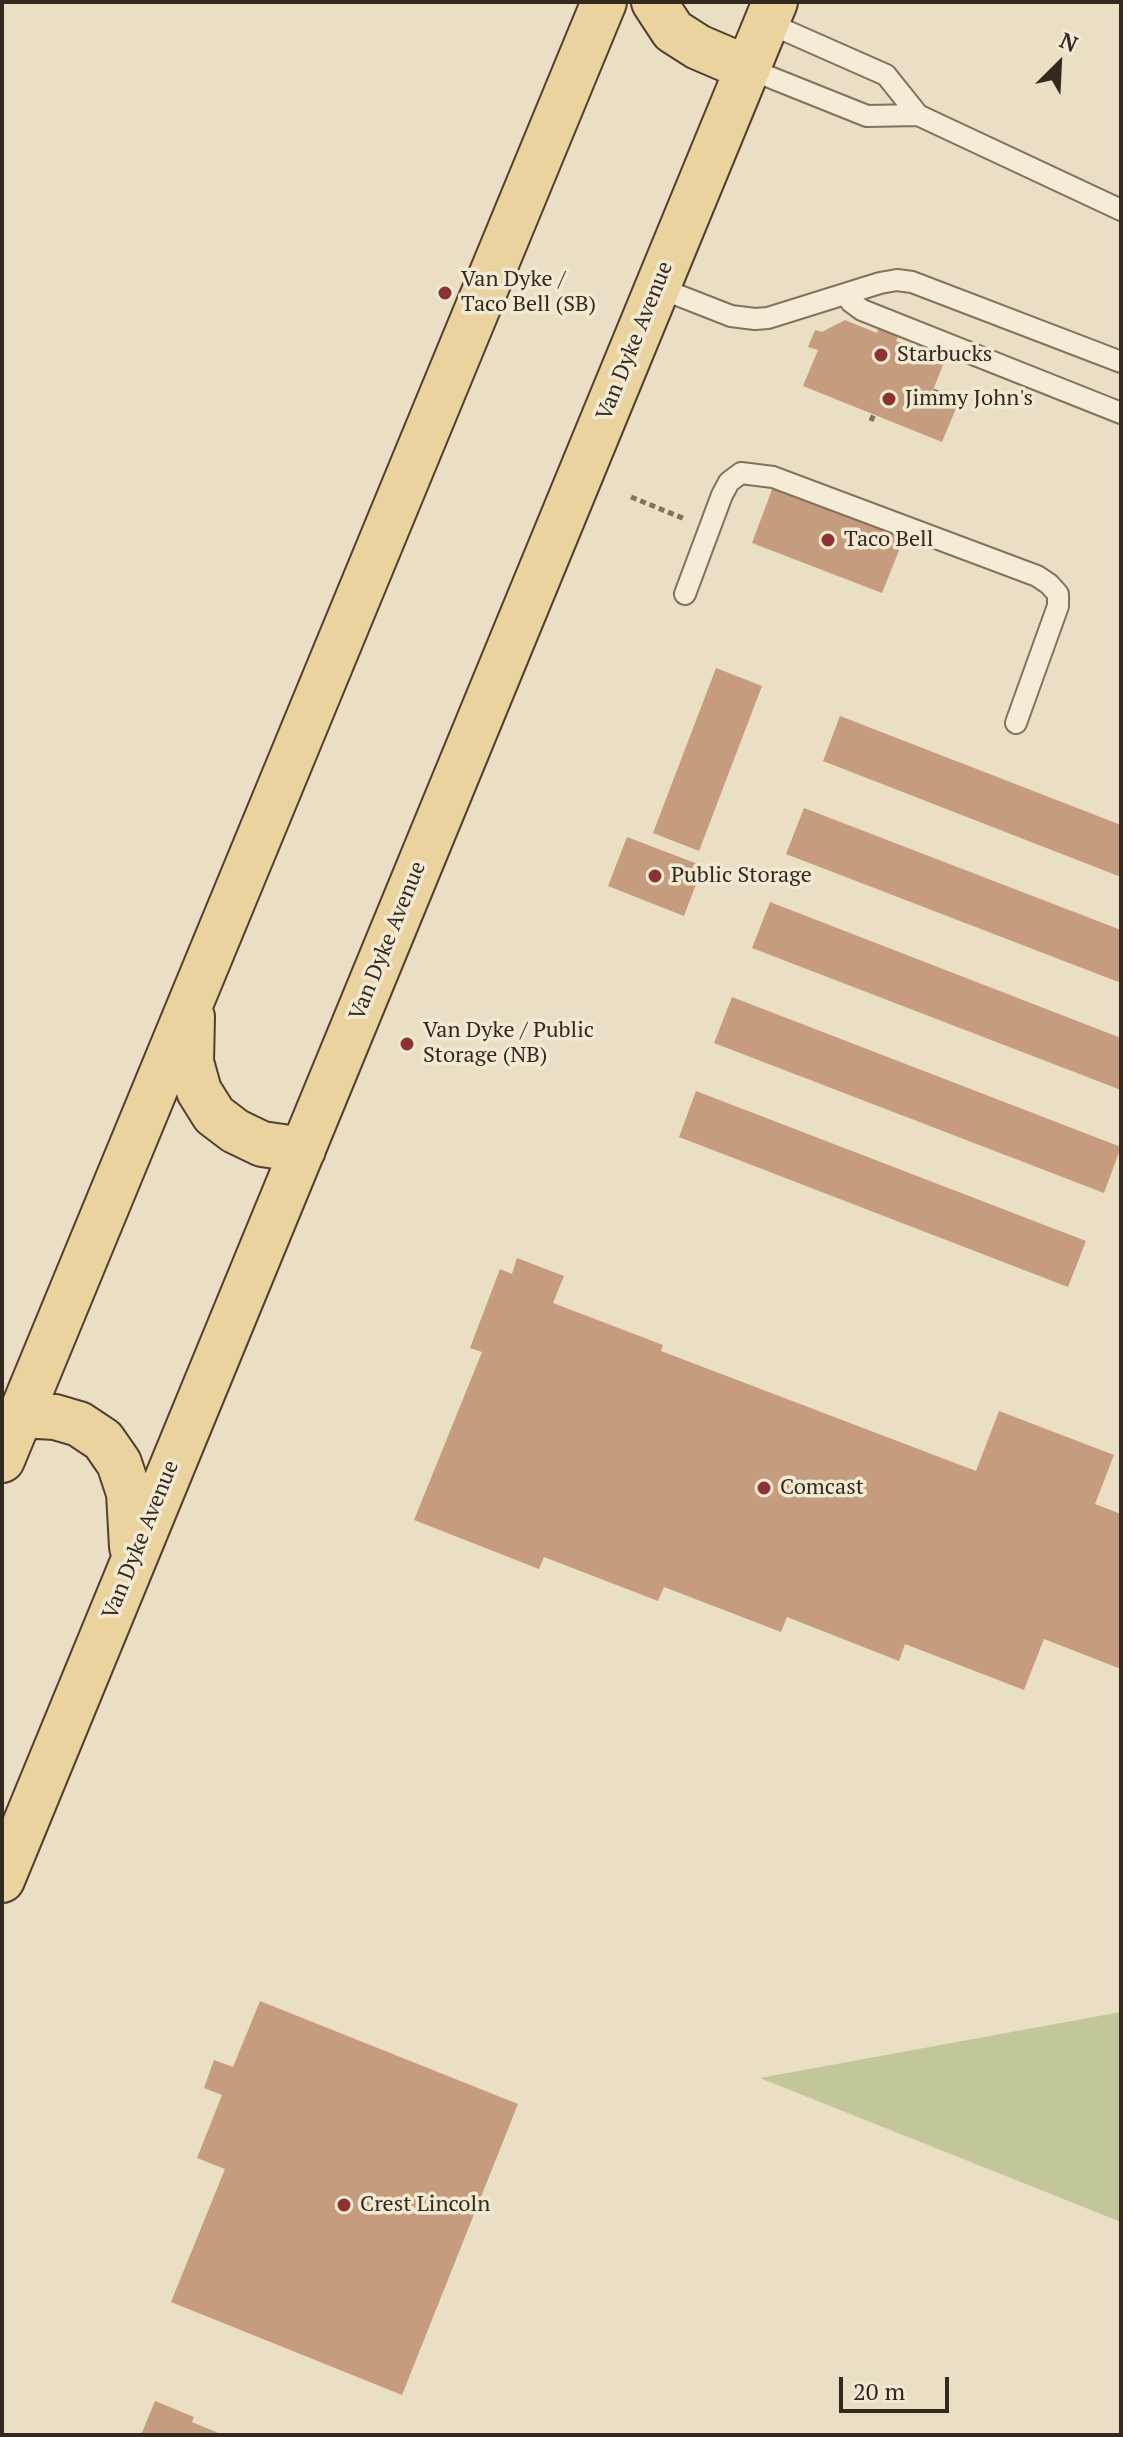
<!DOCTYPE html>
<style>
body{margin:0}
#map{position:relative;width:1123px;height:2437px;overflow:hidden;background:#eadfc4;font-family:"PT Serif",serif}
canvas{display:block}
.frame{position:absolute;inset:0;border:4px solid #34291f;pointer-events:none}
.north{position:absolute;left:1019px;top:24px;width:80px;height:80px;-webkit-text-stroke:6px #f2e9d3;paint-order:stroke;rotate:24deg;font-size:22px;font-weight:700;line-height:32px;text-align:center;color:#34291f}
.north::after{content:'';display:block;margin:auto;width:28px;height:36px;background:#34291f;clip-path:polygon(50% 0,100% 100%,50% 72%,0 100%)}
.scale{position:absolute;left:839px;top:2377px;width:110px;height:36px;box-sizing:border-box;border:4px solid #34291f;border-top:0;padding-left:10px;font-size:24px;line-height:28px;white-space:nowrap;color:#34291f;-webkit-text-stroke:6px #f2e9d3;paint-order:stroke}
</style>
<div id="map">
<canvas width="1123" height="2437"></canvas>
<div class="frame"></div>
<div class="north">N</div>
<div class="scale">20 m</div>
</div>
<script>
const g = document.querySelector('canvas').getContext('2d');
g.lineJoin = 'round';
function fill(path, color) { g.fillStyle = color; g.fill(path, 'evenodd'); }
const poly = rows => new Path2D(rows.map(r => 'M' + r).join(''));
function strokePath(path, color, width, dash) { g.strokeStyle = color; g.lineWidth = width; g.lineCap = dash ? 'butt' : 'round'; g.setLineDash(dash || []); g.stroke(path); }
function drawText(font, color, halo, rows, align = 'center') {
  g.font = font + ' "PT Serif",serif'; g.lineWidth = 7; g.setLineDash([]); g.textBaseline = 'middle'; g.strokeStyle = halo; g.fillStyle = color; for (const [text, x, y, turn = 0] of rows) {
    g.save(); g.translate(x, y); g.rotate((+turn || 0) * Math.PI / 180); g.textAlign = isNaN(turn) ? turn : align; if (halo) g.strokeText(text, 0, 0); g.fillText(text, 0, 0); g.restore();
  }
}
const green = poly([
 [1121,2012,1121,2222,760,2078]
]);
const building = poly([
 [845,320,877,333,879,326,899,334,896,341,945,360,931,395,957,406,942,442,803,386,818,350,808,347,815,330,822,332],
 [773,487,904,538,882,593,752,543],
 [716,668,762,686,699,851,653,833],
 [840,716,1121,825,1121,877,823,761],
 [804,808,1121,930,1121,983,786,854],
 [627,837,703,866,684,916,608,886],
 [770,902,1121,1038,1121,1090,752,948],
 [732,997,1121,1147,1104,1193,714,1043],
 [696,1091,1086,1241,1068,1287,679,1137],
 [517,1258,564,1276,553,1303,663,1345,661,1351,976,1471,999,1411,1114,1455,1095,1504,1121,1514,1121,1669,1044,1639,1024,1690,905,1644,899,1661,787,1617,781,1632,664,1587,658,1601,544,1557,539,1569,414,1520,482,1352,470,1348,500,1269,512,1274],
 [260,2001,518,2104,402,2395,171,2302,225,2169,197,2158,222,2095,204,2088,214,2060,233,2067],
 [155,2401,194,2417,192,2422,223,2435,141,2435]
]);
const path = poly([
 [933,391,970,405],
 [871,421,874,414],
 [631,497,685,519]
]);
const service = poly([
 [766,22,886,75,918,115,1121,210],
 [747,68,867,116,918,115],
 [657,287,731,316,755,319,768,318,880,283,897,280,912,282,1121,362],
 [846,294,851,302,862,310,1121,413],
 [685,594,722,495,729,482,741,473,773,477,1037,576,1049,584,1058,594,1058,606,1016,723]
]);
const primary = poly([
 [654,2,673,31,698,47,747,68],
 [192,1017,191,1062,199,1091,214,1115,235,1131,262,1144,303,1150],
 [20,1415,55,1417,79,1424,103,1440,119,1463,129,1493,132,1547],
 [2,1460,604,2],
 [2,1880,775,2]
]);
const markers = [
 [445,293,8,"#8d3232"],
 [881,355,8,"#8d3232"],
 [889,399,8,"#8d3232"],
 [828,540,8,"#8d3232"],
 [655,876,8,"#8d3232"],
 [407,1044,8,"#8d3232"],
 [764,1488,8,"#8d3232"],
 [344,2205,8,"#8d3232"]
];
const poiNames = [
 ["Van Dyke /",461,280],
 ["Taco Bell (SB)",461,305],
 ["Starbucks",897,355],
 ["Jimmy John's",905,399],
 ["Taco Bell",844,540],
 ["Public Storage",671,876],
 ["Van Dyke / Public",423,1031],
 ["Storage (NB)",423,1056],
 ["Comcast",780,1488],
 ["Crest Lincoln",360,2205]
];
const streetNames = [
 ["Van Dyke Avenue",635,341,-68],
 ["Van Dyke Avenue",388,941,-68],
 ["Van Dyke Avenue",141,1540,-68]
];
fill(green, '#c1c799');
fill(building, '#c59c7d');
strokePath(service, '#83715c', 24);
strokePath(primary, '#514030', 48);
strokePath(path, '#83715c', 5, [6, 4]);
strokePath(service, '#f5ecd7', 20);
strokePath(primary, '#ead39f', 44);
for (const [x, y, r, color] of markers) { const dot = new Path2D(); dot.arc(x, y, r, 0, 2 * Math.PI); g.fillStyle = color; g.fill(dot); strokePath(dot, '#f2e9d3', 3); }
drawText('22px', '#34291f', '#f2e9d3', poiNames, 'left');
drawText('22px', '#34291f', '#f2e9d3', streetNames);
</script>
